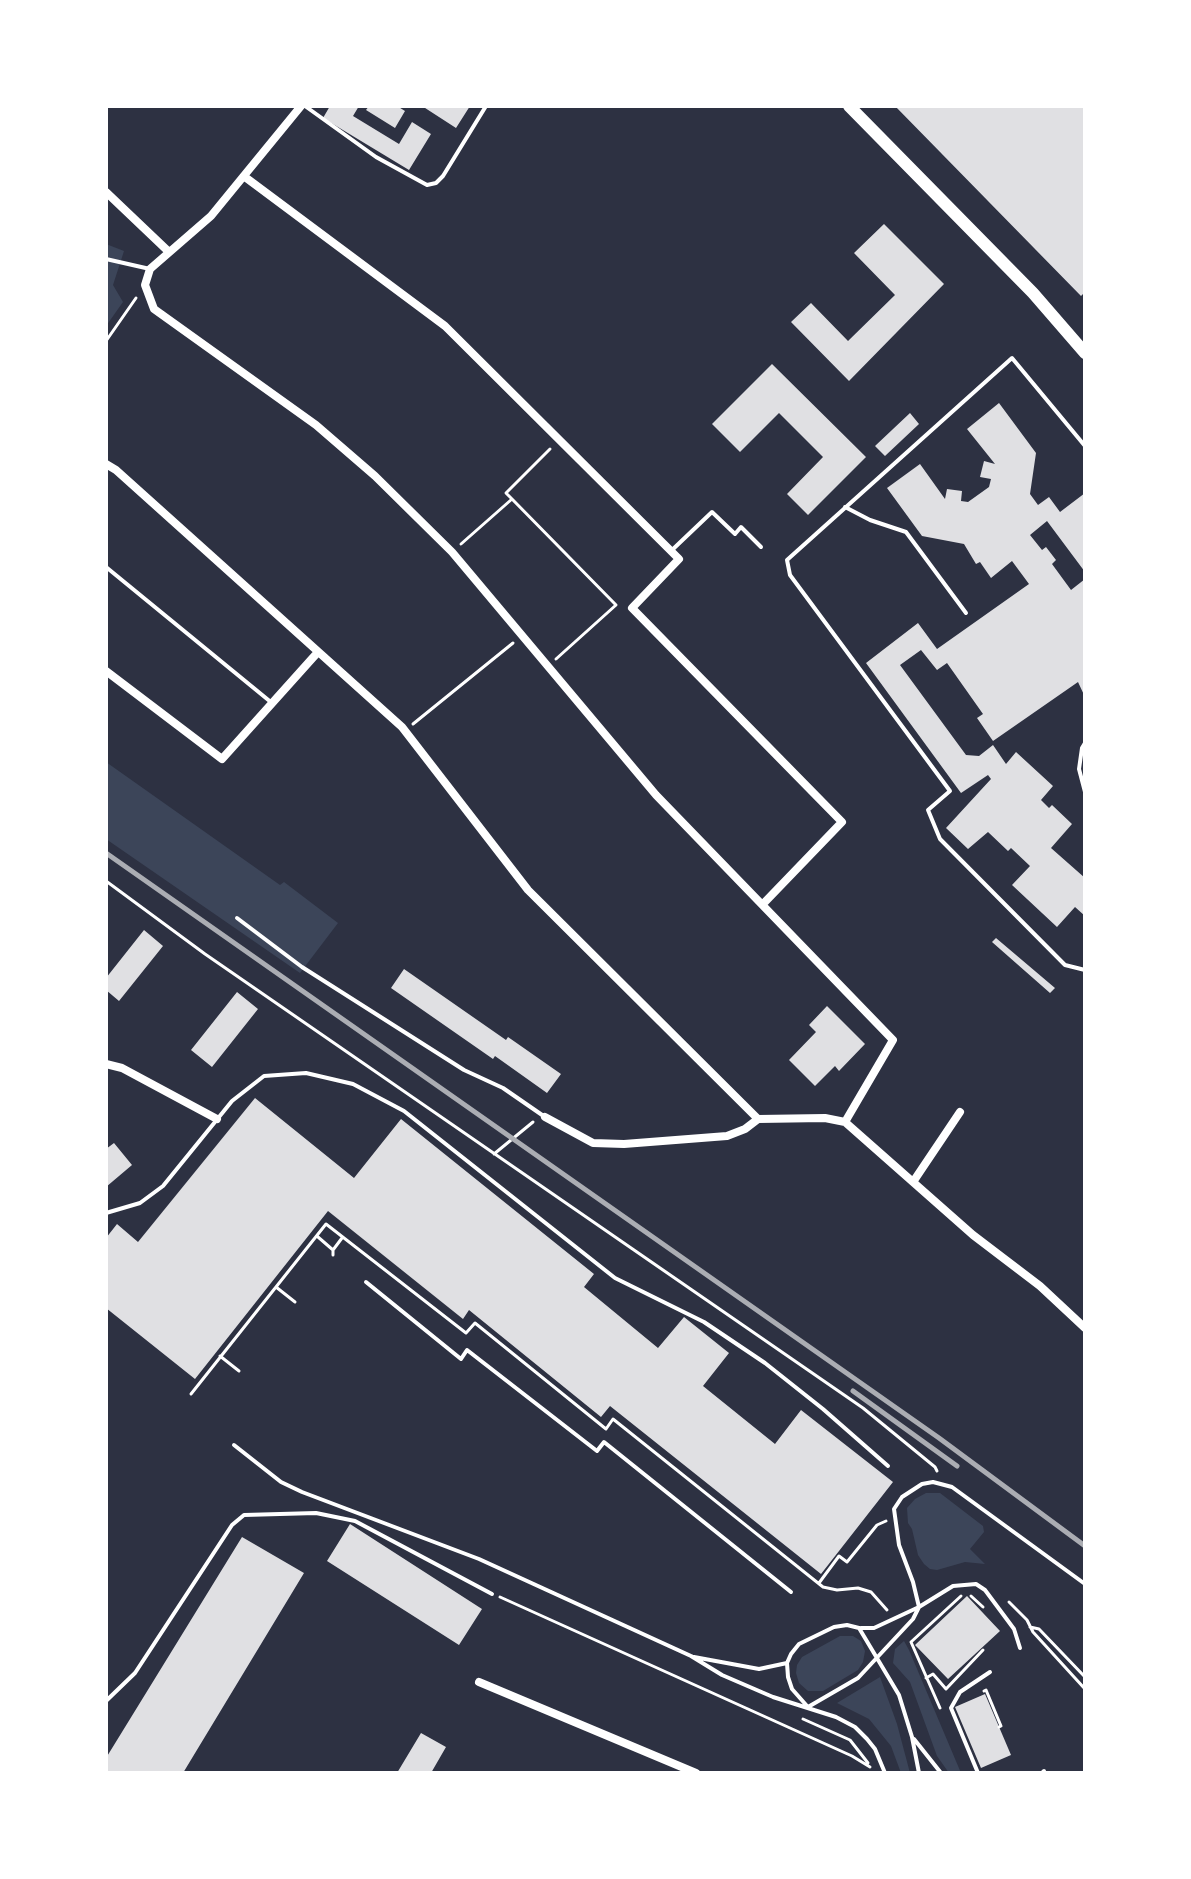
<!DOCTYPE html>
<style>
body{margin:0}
#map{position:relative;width:1191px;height:1879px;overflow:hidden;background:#2d3142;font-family:"Work Sans",sans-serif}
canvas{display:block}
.frame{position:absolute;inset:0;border:108px solid #fff;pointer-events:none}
</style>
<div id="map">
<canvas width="1191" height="1879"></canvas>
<div class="frame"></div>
</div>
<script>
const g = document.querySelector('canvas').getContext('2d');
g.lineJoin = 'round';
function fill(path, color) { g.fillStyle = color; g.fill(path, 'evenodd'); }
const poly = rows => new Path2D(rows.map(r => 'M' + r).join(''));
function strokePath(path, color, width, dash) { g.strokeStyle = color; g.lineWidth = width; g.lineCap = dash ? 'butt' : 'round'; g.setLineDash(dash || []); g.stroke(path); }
const green = poly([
 [106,244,124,251,113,285,123,302,106,326],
 [106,762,280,885,284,882,338,923,300,973,106,839],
 [926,1493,940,1493,983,1526,984,1532,970,1549,985,1564,965,1562,937,1570,930,1569,924,1564,918,1555,912,1529,908,1523,907,1508,915,1499],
 [840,1636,853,1636,861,1641,865,1651,863,1662,858,1670,823,1691,808,1691,799,1683,796,1673,797,1665,802,1657],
 [904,1641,909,1650,961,1773,949,1773,937,1756,910,1682,893,1663,895,1649],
 [880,1677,897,1724,910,1773,901,1773,891,1746,869,1719,837,1703]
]);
const building = poly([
 [330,106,359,106,353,116,399,144,412,122,431,134,409,170,323,118],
 [369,106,397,106,405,111,395,128,366,110],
 [422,106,470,106,456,128],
 [895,106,1085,106,1085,292,1081,296],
 [884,224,944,284,849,381,791,322,811,303,848,341,895,295,854,253],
 [772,364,866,457,808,515,787,494,823,457,779,413,740,452,712,424],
 [999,403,1036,453,1030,494,1038,505,1049,497,1060,512,1085,493,1085,572,1047,521,1030,535,1042,550,1046,547,1056,560,1052,564,1071,590,1085,579,1085,697,1078,682,993,741,977,718,983,714,947,663,937,670,921,650,900,665,966,755,979,756,993,745,1006,764,1016,752,1053,786,1041,800,1049,808,1052,805,1072,824,1051,848,1085,878,1085,916,1075,907,1057,927,1012,885,1030,866,1011,848,1008,851,988,832,968,849,946,828,991,779,988,775,961,793,866,663,918,623,937,649,1029,584,1012,561,991,578,980,562,976,564,964,544,922,536,887,488,920,464,945,499,947,489,962,491,961,501,968,502,989,487,991,479,980,477,984,461,995,464,967,429],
 [910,413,919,424,885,456,875,446],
 [144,930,163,946,119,1001,106,990,106,978],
 [996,938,1055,988,1050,993,992,942],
 [404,969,506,1040,508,1037,561,1074,547,1093,495,1056,493,1059,391,988],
 [237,992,258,1009,212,1067,191,1050],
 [827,1006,865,1044,839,1071,835,1066,815,1086,789,1060,816,1032,809,1025],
 [255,1098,354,1178,401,1119,594,1274,584,1287,658,1348,684,1317,729,1353,703,1386,775,1444,801,1410,893,1482,821,1574,610,1406,601,1417,469,1310,463,1319,328,1211,195,1379,106,1308,106,1238,117,1224,138,1242],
 [114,1143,132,1165,106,1187,106,1149],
 [350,1524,482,1609,459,1645,327,1561],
 [242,1537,304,1573,183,1773,106,1773,106,1758],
 [967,1596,1000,1631,948,1679,915,1645],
 [985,1694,1011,1755,981,1768,955,1707],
 [421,1733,446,1747,431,1773,397,1773]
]);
const path = poly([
 [106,341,136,298],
 [512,499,616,605],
 [461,544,512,499,506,493,550,449],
 [556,659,616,605],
 [413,724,513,643],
 [106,881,205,954,863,1408,935,1467,937,1471],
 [494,1154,533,1122],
 [318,1237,333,1250],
 [333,1255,333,1250,342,1238],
 [276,1287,295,1302],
 [220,1356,239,1371],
 [191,1394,326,1224,466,1333,475,1323,606,1429,613,1419,823,1587,837,1590,858,1588,871,1592,887,1610],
 [819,1583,839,1556,847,1562,877,1525,886,1521],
 [971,1596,983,1607],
 [500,1597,852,1756,870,1767],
 [1009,1602,1027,1620,1033,1632,1085,1689],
 [1030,1627,1039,1629,1085,1677],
 [926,1678,933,1674,946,1689,983,1650],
 [984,1691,986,1690,1001,1726,999,1727],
 [940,1708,911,1642,961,1596],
 [803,1719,850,1740,868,1763]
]);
const service = poly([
 [305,106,376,157,427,185,436,183,443,176,486,106],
 [106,259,150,269],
 [1085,446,1012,358,787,560,790,575,950,791,928,810,940,839,1065,965,1085,970],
 [845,507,870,520,906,532,966,613],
 [671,551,712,512,735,534,741,527,761,547],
 [106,567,272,703],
 [1085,743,1082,748,1079,769,1085,792],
 [237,918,302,967,464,1070,503,1088,545,1117],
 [106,1213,140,1203,163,1186,232,1101,264,1076,306,1073,353,1084,404,1111,615,1278,704,1322,765,1363,823,1409,888,1466],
 [366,1282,461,1359,467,1350,597,1451,604,1442,791,1592],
 [234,1445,281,1482,302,1492,479,1559,691,1656,722,1675,773,1697,836,1717,855,1727,867,1739,875,1749,885,1773],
 [861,1628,874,1628,919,1607,953,1586,976,1584,985,1590,1014,1629,1020,1648],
 [694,1657,759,1669,787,1663],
 [106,1701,135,1673,232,1525,244,1515,316,1513,355,1521,492,1594],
 [807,1706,792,1689,788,1677,787,1663,791,1654,799,1644,834,1627,847,1625,859,1628,899,1695,912,1737,919,1773],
 [808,1707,858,1678,913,1619,919,1607,913,1582,899,1545,894,1509,902,1497,922,1484,933,1482,952,1487,1085,1584],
 [914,1739,941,1773],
 [978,1773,951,1708,960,1692,990,1672],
 [1042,1773,1044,1771]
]);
const minor = poly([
 [301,106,211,216,150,269,145,285,154,309,316,425,375,476,452,552,656,795,893,1040,845,1122],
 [245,177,445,326,679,559,632,608,842,822,763,904],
 [106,192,169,252],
 [106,464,116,470,402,727,528,890,758,1119,825,1118,845,1122,973,1235,1040,1286,1085,1328],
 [106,671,222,759,318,652],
 [106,1064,122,1068,217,1119],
 [545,1117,593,1143,624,1144,727,1136,745,1129,758,1119],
 [913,1182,960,1112],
 [479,1682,696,1773]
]);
const trunk = poly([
 [849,106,1033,293,1085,353]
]);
const rail = poly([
 [106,853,939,1438,1085,1546],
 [853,1391,957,1466]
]);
fill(green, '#3c4559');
fill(building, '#e0e0e3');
strokePath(path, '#fff', 3);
strokePath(service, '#fff', 4);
strokePath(minor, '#fff', 8);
strokePath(trunk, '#fff', 12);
strokePath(rail, '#abadb3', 5);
</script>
